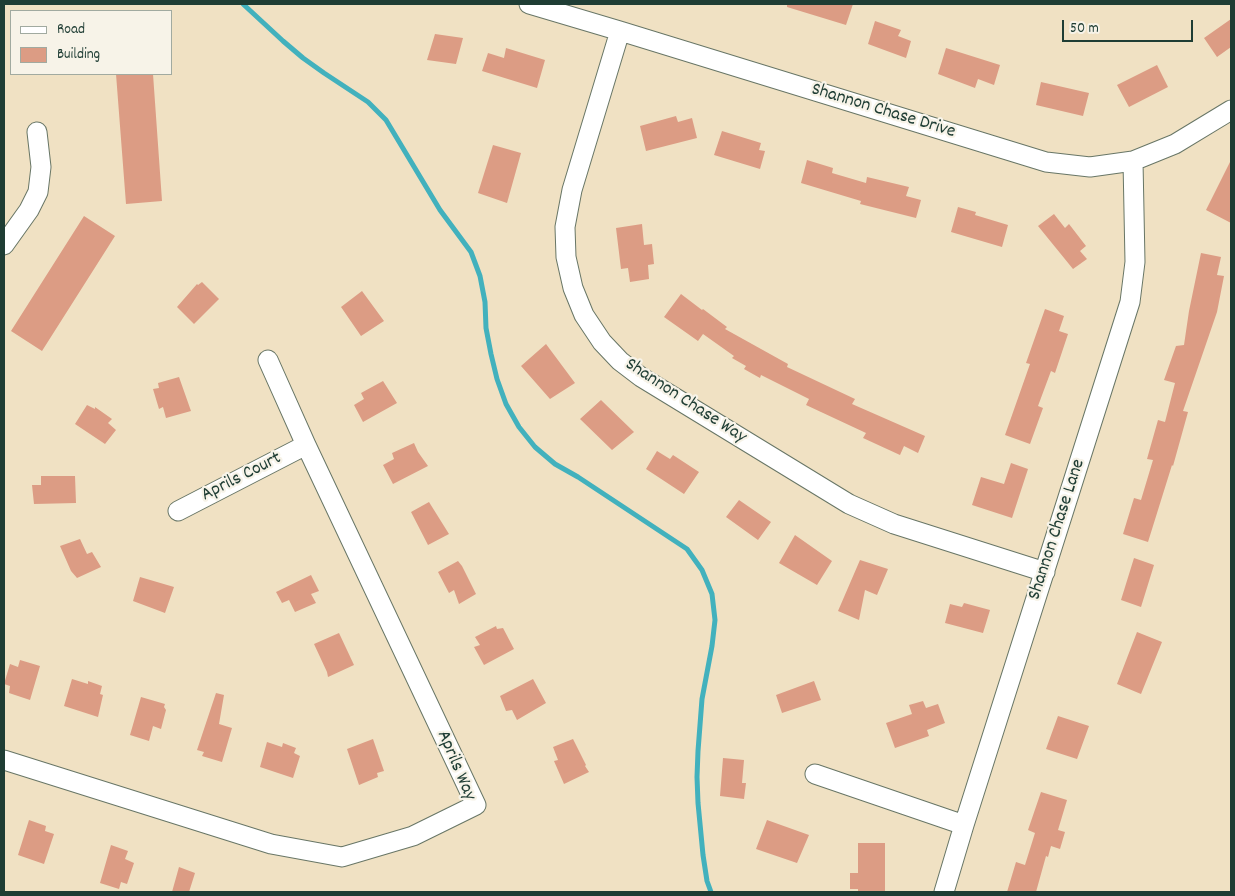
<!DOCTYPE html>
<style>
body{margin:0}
#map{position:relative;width:1235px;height:896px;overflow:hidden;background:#f0e1c3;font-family:Dekko,sans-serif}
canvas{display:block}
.frame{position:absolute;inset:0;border:5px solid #1f3d34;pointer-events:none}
.legend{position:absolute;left:10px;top:10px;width:162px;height:65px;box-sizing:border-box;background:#f7f3e8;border:1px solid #a1aaa0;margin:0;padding:6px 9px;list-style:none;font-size:15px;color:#1f3d34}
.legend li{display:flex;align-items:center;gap:10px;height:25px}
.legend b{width:25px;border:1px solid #a1aaa0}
.scale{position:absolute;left:1062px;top:20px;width:131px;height:22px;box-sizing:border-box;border:2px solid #1f3d34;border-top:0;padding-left:6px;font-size:15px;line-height:18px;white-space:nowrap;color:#1f3d34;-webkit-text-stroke:4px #f7f3e8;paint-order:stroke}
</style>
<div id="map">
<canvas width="1235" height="896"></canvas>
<div class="frame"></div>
<ul class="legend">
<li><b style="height:6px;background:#fff"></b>Road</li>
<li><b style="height:14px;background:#dc9c84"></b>Building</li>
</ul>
<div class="scale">50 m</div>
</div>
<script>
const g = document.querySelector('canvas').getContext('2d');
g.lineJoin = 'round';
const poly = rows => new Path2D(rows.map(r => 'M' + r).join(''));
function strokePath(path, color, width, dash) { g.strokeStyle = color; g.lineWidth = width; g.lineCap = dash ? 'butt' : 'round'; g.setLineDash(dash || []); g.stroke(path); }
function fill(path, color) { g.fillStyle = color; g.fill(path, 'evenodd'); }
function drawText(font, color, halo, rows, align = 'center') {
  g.font = font + ' Dekko,sans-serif'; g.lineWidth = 4.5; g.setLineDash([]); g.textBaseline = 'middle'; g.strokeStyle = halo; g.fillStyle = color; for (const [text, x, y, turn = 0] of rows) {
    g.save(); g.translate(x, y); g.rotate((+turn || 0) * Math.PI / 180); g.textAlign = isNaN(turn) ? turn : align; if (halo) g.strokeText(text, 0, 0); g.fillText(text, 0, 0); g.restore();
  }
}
const stream = poly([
 [243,4,283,41,303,58,324,73,368,102,386,120,440,210,471,252,480,276,485,302,486,328,491,354,497,379,506,404,519,427,535,447,555,464,578,477,687,549,702,570,712,594,715,620,712,646,702,699,698,751,697,777,698,803,703,855,707,881,711,892]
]);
const building = poly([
 [787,4,853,4,846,25,787,7],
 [1231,19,1231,47,1217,57,1204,38],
 [875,21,901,30,898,36,911,41,906,58,868,44],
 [435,34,463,38,456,64,427,60],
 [506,48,545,60,537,88,482,71,488,53,504,58],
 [946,48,1000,65,994,85,978,79,975,88,938,74],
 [1157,65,1168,87,1129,107,1117,85],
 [116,74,153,74,162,201,126,204],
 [1041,82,1089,93,1083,116,1036,105],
 [676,116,678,122,692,118,697,138,646,151,640,126],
 [722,131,761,143,759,150,765,151,760,169,714,155],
 [493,145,521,153,507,203,478,193],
 [807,160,833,168,832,173,866,183,867,177,909,187,906,196,921,200,916,218,860,204,861,201,801,183],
 [1231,160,1231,223,1206,210],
 [958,207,976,212,975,215,1008,225,1002,247,951,232],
 [1054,214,1065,228,1069,224,1086,246,1080,251,1087,259,1073,269,1038,226],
 [84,216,115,236,42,351,11,331],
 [642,224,644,245,652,244,654,264,648,265,649,279,630,282,628,268,621,269,616,228],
 [1201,253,1221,257,1217,275,1224,276,1217,312,1183,411,1188,412,1173,466,1172,465,1148,542,1123,534,1134,498,1141,500,1153,460,1147,459,1158,420,1165,422,1175,383,1164,380,1176,346,1184,345,1189,311],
 [202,282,219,299,194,324,177,307,197,284,198,285],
 [362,291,384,321,361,336,341,307],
 [681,294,702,310,703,309,727,327,725,329,788,364,787,367,855,399,852,404,925,436,918,453,904,446,900,455,863,438,866,433,806,405,809,399,761,375,760,378,744,369,746,366,732,358,734,356,703,334,698,341,664,317],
 [1045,309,1064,316,1059,331,1068,334,1055,373,1051,371,1038,406,1043,408,1030,444,1005,435,1030,364,1026,363],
 [546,344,575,383,550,399,521,366],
 [179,377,191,411,166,418,163,407,159,409,153,389,159,388,158,383],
 [383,381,397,403,363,422,354,405,364,399,361,393],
 [601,400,634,432,612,450,580,419],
 [87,405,95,409,95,407,112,419,108,423,116,430,105,444,75,424],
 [414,443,418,452,428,466,393,484,383,465,394,459,392,453],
 [657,451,670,459,673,455,699,472,684,494,646,469],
 [1011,463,1028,469,1012,518,972,505,981,477,1004,484],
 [41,476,75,476,76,503,34,504,32,485,41,485],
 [739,500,771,522,758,540,726,517],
 [429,502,449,534,428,545,411,512],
 [795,535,832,561,817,585,779,563],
 [80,539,87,554,92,552,101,567,77,578,71,571,60,546],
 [1134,558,1154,565,1141,607,1121,600],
 [860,560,888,569,877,595,865,590,859,620,838,611],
 [458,561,462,566,476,594,459,604,454,590,449,593,438,572],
 [311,575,319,591,311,594,316,603,295,612,289,600,282,603,276,592],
 [140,577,174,587,165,613,133,601],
 [964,603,990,610,983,633,945,623,950,604,962,607],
 [496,626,497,629,503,628,514,649,484,665,474,647,480,645,475,637],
 [1137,632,1162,642,1141,694,1117,684],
 [339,633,354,665,328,677,327,672,314,644],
 [20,660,40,666,30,700,9,693,10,686,4,684,10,664,18,667],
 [72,679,88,684,88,681,102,686,100,694,103,695,98,717,64,706],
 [533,679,546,703,517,720,512,710,506,711,500,696],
 [814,681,821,700,782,713,776,695],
 [216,693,224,695,219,724,232,728,222,762,202,756,204,752,197,750],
 [141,697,165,704,164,707,166,710,161,729,153,726,149,741,130,735],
 [923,701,926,708,938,704,945,723,927,730,929,736,895,748,886,723,912,714,909,705],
 [1058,716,1089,726,1077,759,1046,749],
 [373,739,384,771,377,773,378,777,359,785,347,749],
 [573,739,586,765,585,766,589,772,564,784,554,761,558,760,553,747],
 [267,742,282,747,283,743,296,748,294,753,300,756,293,778,260,767],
 [723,758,744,760,742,783,746,783,744,799,720,796],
 [1041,792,1067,800,1058,830,1065,832,1060,849,1051,846,1048,857,1046,856,1036,892,1007,892,1016,862,1025,865,1035,833,1028,830],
 [29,820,46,826,45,831,54,834,44,864,18,855],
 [767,820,809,835,797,863,756,849],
 [858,843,885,843,885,892,858,892,858,889,850,889,850,873,858,873],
 [111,845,128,851,125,859,134,863,127,884,121,882,119,889,100,883],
 [179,867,195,873,189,892,172,892]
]);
const minor = poly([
 [529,4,620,31,1046,162,1090,167,1133,161,1175,144,1231,110],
 [620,31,572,190,565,227,566,257,573,288,584,315,602,342,620,361,641,377,849,504,894,524,1045,572],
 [4,245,29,210,38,192,41,167,37,132],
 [178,511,306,445],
 [4,760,271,844,342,857,413,836,476,805,306,445,268,360],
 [815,774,964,825],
 [944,892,964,825,1130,302,1135,262,1133,161]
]);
const streetNames = [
 ["Shannon Chase Drive",883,112,17],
 ["Shannon Chase Way",685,402,33],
 ["Aprils Court",242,478,-27],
 ["Shannon Chase Lane",1058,530,-72],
 ["Aprils Way",455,766,67]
];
strokePath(stream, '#42b1bd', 5);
fill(building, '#dc9c84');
strokePath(minor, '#687666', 21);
strokePath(minor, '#fff', 19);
drawText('19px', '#1f3d34', '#f7f3e8', streetNames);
</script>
